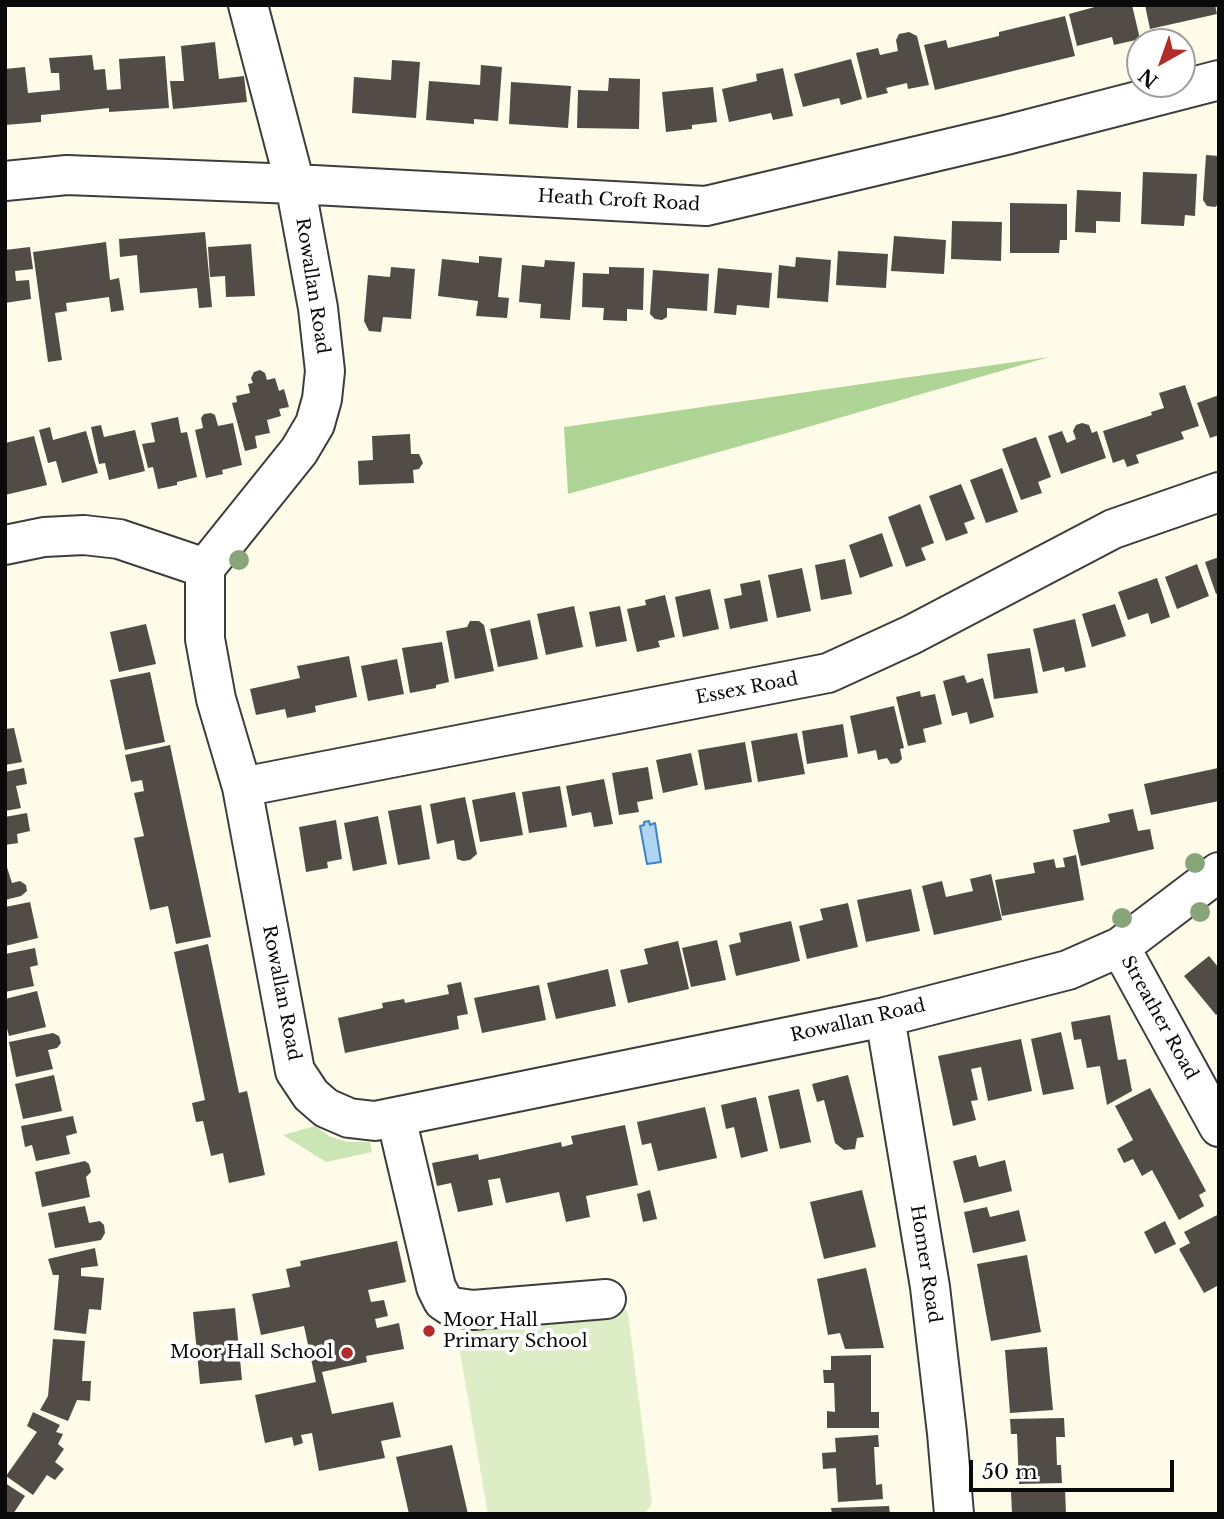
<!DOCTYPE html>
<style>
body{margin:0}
#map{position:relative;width:1224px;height:1519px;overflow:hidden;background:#fefbe8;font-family:"Libre Baskerville",serif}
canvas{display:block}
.frame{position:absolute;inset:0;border:7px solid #0a0a0a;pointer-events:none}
.north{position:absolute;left:1126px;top:28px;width:70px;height:70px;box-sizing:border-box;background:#fff;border:2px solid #9d9d9d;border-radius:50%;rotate:220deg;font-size:19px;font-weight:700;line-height:28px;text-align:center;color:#0a0a0a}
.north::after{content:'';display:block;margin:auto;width:24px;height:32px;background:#b22c2a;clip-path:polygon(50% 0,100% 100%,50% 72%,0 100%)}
.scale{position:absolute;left:969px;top:1460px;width:205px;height:32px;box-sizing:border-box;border:4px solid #0a0a0a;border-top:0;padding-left:9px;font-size:21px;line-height:24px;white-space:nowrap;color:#0a0a0a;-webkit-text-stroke:5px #fff;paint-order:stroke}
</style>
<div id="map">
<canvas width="1224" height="1519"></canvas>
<div class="frame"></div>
<div class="north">N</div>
<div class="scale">50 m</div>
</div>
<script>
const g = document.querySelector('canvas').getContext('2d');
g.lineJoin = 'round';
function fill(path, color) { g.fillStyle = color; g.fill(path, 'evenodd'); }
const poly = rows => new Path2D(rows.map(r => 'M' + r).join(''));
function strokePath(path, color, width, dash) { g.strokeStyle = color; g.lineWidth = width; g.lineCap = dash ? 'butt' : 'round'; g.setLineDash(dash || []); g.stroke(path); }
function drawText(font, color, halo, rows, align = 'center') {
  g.font = font + ' "Libre Baskerville",serif'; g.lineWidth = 7; g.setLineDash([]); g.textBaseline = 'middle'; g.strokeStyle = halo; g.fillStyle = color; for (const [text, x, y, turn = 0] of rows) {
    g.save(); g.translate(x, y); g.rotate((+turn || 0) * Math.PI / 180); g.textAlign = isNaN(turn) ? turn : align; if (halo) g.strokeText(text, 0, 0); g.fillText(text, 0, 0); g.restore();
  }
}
const green = poly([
 [315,1126,329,1136,347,1142,370,1142,372,1152,326,1162,283,1135]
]);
const forest = poly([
 [1049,357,794,431,568,494,564,427]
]);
const pitch = poly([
 [616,1301,628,1313,652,1503,645,1514,488,1514,460,1352,466,1336,484,1318]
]);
const water = poly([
 [649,821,650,825,655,823,661,862,647,864,640,826,644,825,644,822,649,821]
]);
const building = poly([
 [1102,5,1132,5,1140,39,1114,45,1112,37,1077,46,1069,14],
 [1145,5,1215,5,1217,14,1150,29],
 [1065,16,1075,56,935,90,924,45,946,40,948,48,999,36,999,32],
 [909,32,917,36,929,85,908,89,907,83,886,88,888,93,867,98,856,53,878,48,880,55,898,51,896,40,899,34],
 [215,42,219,79,244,76,247,102,173,109,170,81,184,81,181,46],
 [92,55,94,70,105,69,107,90,121,89,119,59,165,56,169,108,109,112,109,108,41,115,41,122,5,125,5,69,25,67,28,93,60,90,59,73,51,73,49,58],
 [851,59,862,99,841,105,839,98,803,107,794,74],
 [392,60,420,62,416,118,352,113,354,77,391,80],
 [481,65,502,67,498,121,474,119,474,124,426,120,429,81,480,85],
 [783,68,793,116,773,120,771,113,729,122,722,89,757,81,756,74],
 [609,78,640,79,639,129,577,128,578,90,608,91],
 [511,82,571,86,568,128,509,124],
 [713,87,717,122,692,125,692,129,666,132,662,92],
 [1206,155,1219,156,1219,204,1215,207,1207,206,1203,200],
 [1143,172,1197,174,1195,216,1185,215,1184,226,1141,224],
 [1077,190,1121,192,1120,222,1096,221,1096,233,1075,232],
 [1010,203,1067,204,1067,240,1060,240,1059,253,1010,253],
 [952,221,1002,222,1001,261,951,259],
 [205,232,212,307,199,308,197,288,140,293,137,255,120,257,119,239],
 [894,236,946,240,944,274,891,271],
 [106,242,110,280,119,278,124,310,111,312,109,297,66,303,67,311,55,313,62,360,48,362,33,252],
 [251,244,255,296,226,297,225,276,210,277,208,247],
 [30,247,33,269,15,271,16,281,29,280,31,299,5,303,5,250],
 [838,251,888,254,886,288,836,285],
 [479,256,502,258,498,297,509,298,507,318,476,316,478,301,438,296,442,259,479,263],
 [796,257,831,260,828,302,777,298,779,265,795,267],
 [545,260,575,262,570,320,540,318,541,304,519,302,522,265,544,267],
 [391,267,415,269,411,319,383,317,381,332,369,331,364,321,368,275,390,277],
 [609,267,644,268,643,310,627,309,627,321,603,320,604,308,582,307,583,273,609,274],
 [718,268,772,273,769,308,737,305,736,315,714,313],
 [653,270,709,274,707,311,667,308,667,317,662,320,655,319,650,314],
 [260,370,265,373,267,380,275,378,279,391,284,389,289,407,279,409,281,416,267,420,270,433,255,436,257,448,245,451,232,403,237,402,236,396,250,393,248,384,253,383,251,378,254,372],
 [1185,385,1199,426,1181,432,1184,439,1136,455,1139,463,1127,467,1124,459,1113,463,1103,431,1152,415,1151,412,1164,408,1159,393],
 [1219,395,1219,435,1210,438,1197,403],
 [211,413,215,415,218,426,233,423,242,465,222,470,223,474,206,478,195,430,203,428,201,418,204,414],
 [178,417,181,433,187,432,197,477,177,482,177,485,158,489,153,467,148,468,142,444,155,442,151,423],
 [1082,423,1089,425,1092,433,1097,431,1106,458,1061,474,1048,436,1062,431,1067,443,1076,439,1073,431,1076,425],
 [101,425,104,437,135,430,145,471,109,480,105,463,99,464,91,427],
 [50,427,53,440,86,431,98,473,62,483,56,461,48,463,39,430],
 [410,434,411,454,419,454,423,463,419,469,413,470,414,483,359,485,358,461,373,460,372,436],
 [34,436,47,485,5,495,5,443],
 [1036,437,1051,477,1038,482,1042,493,1021,500,1002,449],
 [1002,468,1018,512,986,523,970,480],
 [961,484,975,519,964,523,968,533,946,541,929,496],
 [920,504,934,543,921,548,926,560,906,567,888,517],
 [882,533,893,566,860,578,849,545],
 [1219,557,1219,593,1216,594,1205,562],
 [845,559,852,594,821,600,815,565],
 [1197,564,1209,596,1177,609,1165,577],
 [802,568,811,611,777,618,768,575],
 [1157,578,1170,617,1151,624,1148,613,1128,620,1118,592],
 [760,580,768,621,730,629,724,599,742,595,740,584],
 [710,589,719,629,683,637,675,597],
 [665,595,675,637,658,641,660,647,637,652,627,609,646,605,645,600],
 [1115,604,1126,636,1092,647,1082,614],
 [574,606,583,647,546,655,537,614],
 [620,606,627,641,596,647,589,612],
 [1075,619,1086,667,1065,672,1064,667,1043,672,1033,629],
 [530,620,538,659,498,667,490,629],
 [470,621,479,621,484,625,494,671,455,679,446,631,467,627],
 [146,624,156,664,119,672,110,632],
 [442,642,449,682,436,685,436,688,410,693,402,648],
 [1030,648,1038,693,994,699,987,654],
 [349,656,357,697,315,706,316,712,287,718,285,709,256,715,250,689,300,678,297,666],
 [397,659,404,694,368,701,361,666],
 [150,672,165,742,125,750,110,680],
 [964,675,967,683,983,678,994,717,970,724,967,712,952,716,943,681],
 [920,691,921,697,935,694,942,724,923,729,926,742,908,746,896,697],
 [894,706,904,748,900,749,902,759,898,763,891,764,887,758,878,760,876,750,858,754,850,716],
 [843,724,848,757,807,764,802,731],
 [14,728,22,762,5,765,5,729],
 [797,733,805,774,758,782,751,741],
 [745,742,752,782,705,790,698,750],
 [170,745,211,937,176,944,168,906,150,910,134,838,144,836,134,793,144,791,142,780,131,782,125,755],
 [691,753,698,785,663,793,656,760],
 [648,767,653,799,637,802,639,812,619,815,612,773],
 [24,768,27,784,16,786,21,808,5,811,5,772],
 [1218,768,1219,801,1151,815,1144,784],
 [604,779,613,824,594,827,591,812,572,816,566,786],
 [560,786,567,827,529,833,522,792],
 [515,792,523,835,480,842,472,800],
 [465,797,477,854,470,860,463,861,457,859,454,840,437,844,430,804],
 [421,805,430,859,398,865,388,811],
 [1133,809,1138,831,1150,829,1154,849,1081,866,1073,830,1110,822,1108,814],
 [27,813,30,831,17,834,18,843,5,845,5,817],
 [378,816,387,864,353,871,344,823],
 [336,820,342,859,327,862,328,868,306,872,299,827],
 [1076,855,1084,900,1002,916,995,880,1035,873,1033,863,1054,859,1056,868,1065,867,1063,858],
 [5,861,12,883,20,881,26,885,27,891,21,896,5,900],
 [991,874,1002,920,934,935,922,886,942,881,946,897,973,891,970,879],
 [911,889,920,931,866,942,857,900],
 [30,902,38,938,5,946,5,907],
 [848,903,858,947,807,959,799,926,823,920,820,909],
 [791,921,800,961,736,976,729,945,741,942,739,933],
 [717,940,726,980,691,987,682,948],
 [678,941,689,989,628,1003,620,970,648,964,644,949],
 [208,944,239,1093,247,1091,265,1175,229,1183,223,1153,211,1156,203,1121,196,1122,192,1103,205,1100,174,952],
 [35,948,38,965,30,967,34,986,5,992,5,954],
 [1209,956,1219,968,1219,1012,1216,1015,1184,976],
 [608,969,616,1006,556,1019,547,983],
 [461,982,468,1014,457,1016,459,1029,345,1053,338,1018,383,1008,382,1003,404,999,405,1003,449,994,447,985],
 [539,985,546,1020,482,1033,474,998],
 [37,991,46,1027,9,1036,5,1021,5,999],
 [1110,1015,1118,1060,1126,1059,1132,1091,1107,1105,1100,1066,1087,1068,1081,1039,1074,1040,1071,1022],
 [1061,1032,1074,1089,1043,1095,1031,1039],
 [53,1033,59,1036,61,1043,57,1048,48,1050,53,1069,16,1077,9,1042],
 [1021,1039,1032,1091,988,1101,981,1067,971,1069,978,1100,971,1101,976,1120,953,1126,938,1056],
 [54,1075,62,1111,23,1119,15,1084],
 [848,1075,864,1137,857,1138,855,1149,844,1150,835,1143,824,1100,817,1102,812,1084],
 [1150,1088,1206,1191,1199,1195,1204,1206,1179,1220,1152,1170,1142,1176,1133,1159,1124,1163,1117,1149,1133,1140,1115,1106],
 [799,1089,811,1142,780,1149,768,1096],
 [756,1097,768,1151,741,1158,734,1127,726,1129,721,1105],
 [705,1107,717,1158,658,1171,651,1143,642,1145,637,1122],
 [73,1116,77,1133,66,1136,70,1154,36,1161,32,1145,25,1147,21,1126],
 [625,1125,638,1185,586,1196,590,1217,566,1222,559,1192,506,1203,500,1178,488,1180,493,1205,458,1212,451,1183,437,1186,432,1163,478,1154,479,1160,561,1142,562,1147,573,1144,571,1136],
 [976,1155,979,1167,1005,1160,1012,1191,964,1203,953,1161],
 [85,1161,89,1164,91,1172,86,1177,90,1197,42,1207,35,1172],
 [650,1190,657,1219,643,1222,637,1194],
 [862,1190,876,1247,824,1259,810,1202],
 [85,1206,89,1223,100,1221,104,1225,105,1233,101,1240,55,1248,48,1213],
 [987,1207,990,1217,1019,1210,1026,1241,973,1253,964,1212],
 [1219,1214,1219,1285,1204,1293,1179,1249,1190,1243,1184,1232],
 [1165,1221,1176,1244,1155,1254,1144,1232],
 [397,1241,406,1282,368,1290,371,1302,384,1300,388,1316,375,1319,377,1328,399,1323,404,1349,366,1356,367,1362,322,1372,332,1414,393,1402,401,1437,381,1441,385,1458,319,1471,312,1433,301,1435,303,1443,294,1446,292,1437,265,1443,255,1395,316,1382,304,1326,261,1335,252,1294,290,1287,286,1269,301,1266,300,1261],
 [95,1248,98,1266,81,1268,81,1276,104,1278,101,1310,89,1309,86,1334,54,1330,59,1275,53,1275,48,1259],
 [1027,1255,1041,1332,991,1341,977,1264],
 [866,1268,884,1348,845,1349,840,1333,828,1335,817,1279],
 [235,1308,242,1380,200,1384,193,1312],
 [53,1339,85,1341,82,1381,91,1381,90,1401,77,1400,68,1421,40,1410,48,1396],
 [1047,1347,1053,1410,1010,1413,1005,1350],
 [871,1355,871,1412,879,1412,879,1428,827,1428,827,1411,835,1412,834,1383,824,1383,823,1370,831,1370,831,1356],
 [33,1412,60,1425,56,1432,63,1434,58,1444,64,1449,55,1462,64,1469,55,1480,47,1475,33,1495,6,1476,37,1432,27,1426],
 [1064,1418,1065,1437,1056,1437,1057,1465,1061,1465,1062,1483,1019,1484,1017,1434,1011,1434,1010,1419],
 [878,1435,879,1447,874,1447,876,1485,882,1484,883,1499,838,1502,836,1468,823,1469,822,1453,836,1452,835,1438],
 [452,1445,468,1514,409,1514,396,1457],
 [5,1483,25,1496,13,1514,5,1514],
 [1065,1489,1066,1514,1012,1514,1011,1492],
 [889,1506,890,1514,832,1514,831,1508]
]);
const minor = poly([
 [248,5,295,184,318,308,325,371,322,399,315,424,299,451,205,568,205,639,216,699,242,787,295,1071,311,1095,326,1108,349,1118,375,1121,885,1017,1068,970,1120,947,1219,872],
 [5,181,67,175,295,184,706,206,1006,135,1219,80],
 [5,545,44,537,84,535,119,539,205,568],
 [242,787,828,673,911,635,1113,529,1219,492],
 [1120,947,1219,1127],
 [885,1017,930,1287,947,1433,954,1514],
 [396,1117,436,1287,443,1301,452,1307,473,1310,606,1299]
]);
const trees = [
 [239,560],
 [1195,863],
 [1200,912],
 [1122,918]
];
const markers = [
 [429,1331,7,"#b22c2a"],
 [347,1353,7,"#b22c2a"]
];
const streetNames = [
 ["Heath Croft Road",619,201,3],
 ["Rowallan Road",312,286,81],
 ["Essex Road",747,689,-11],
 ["Rowallan Road",281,993,79],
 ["Streather Road",1159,1018,61],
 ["Rowallan Road",858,1021,-13],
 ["Homer Road",925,1264,81]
];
const poiNames = [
 ["Moor Hall",443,1321],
 ["Primary School",443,1342],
 ["Moor Hall School",333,1353,"right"]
];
fill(green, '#cbe6b4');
fill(forest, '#aed595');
fill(pitch, '#ddedc6');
fill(water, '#afd5f3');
strokePath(water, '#3a85c6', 2);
fill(building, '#524c47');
strokePath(minor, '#3d3d3d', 42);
strokePath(minor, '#fff', 38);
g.fillStyle = '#88a479';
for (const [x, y] of trees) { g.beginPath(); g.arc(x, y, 10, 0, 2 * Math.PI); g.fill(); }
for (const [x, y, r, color] of markers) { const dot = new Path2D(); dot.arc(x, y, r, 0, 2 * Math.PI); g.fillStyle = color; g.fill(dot); strokePath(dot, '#fff', 2.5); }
drawText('18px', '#0a0a0a', '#fff', streetNames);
drawText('18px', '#0a0a0a', '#fff', poiNames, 'left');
</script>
